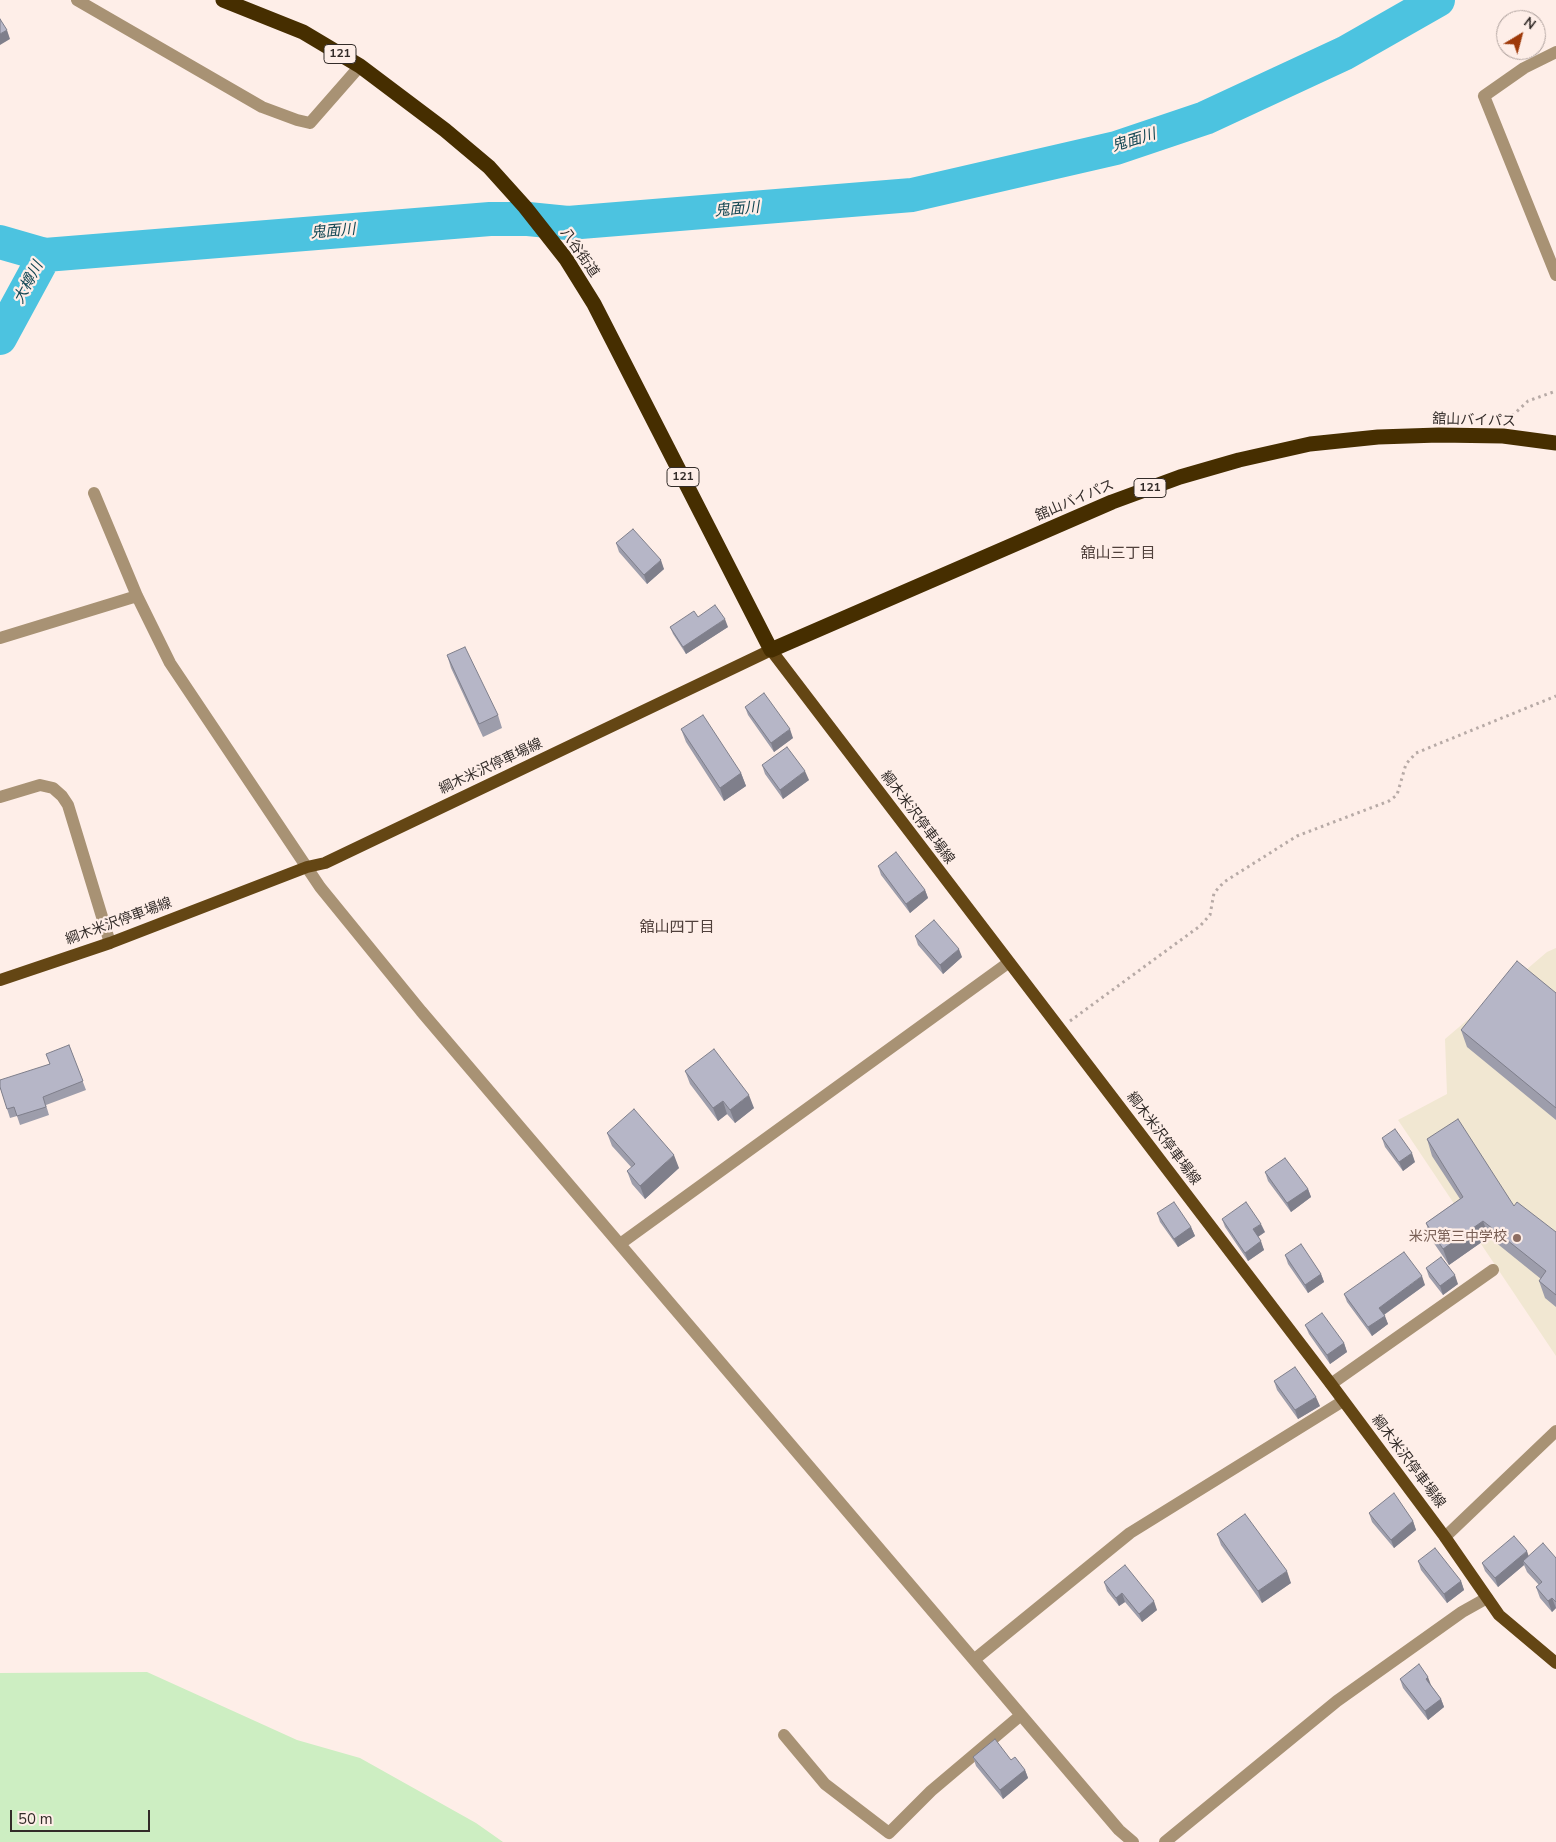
<!DOCTYPE html>
<meta charset="utf-8">
<style>
body{margin:0}
#map{position:relative;width:1556px;height:1842px;overflow:hidden;background:#feeee8;font-family:"Nunito Sans",sans-serif}
canvas{display:block}
.north{position:absolute;left:1496px;top:10px;width:50px;height:50px;box-sizing:border-box;background:#feeee8;border:1px solid #ada09c;border-radius:50%;rotate:37deg;font-size:14px;font-weight:700;line-height:20px;text-align:center;color:#332c29}
.north::after{content:'';display:block;margin:auto;width:18px;height:22px;background:#9e3909;clip-path:polygon(50% 0,100% 100%,50% 72%,0 100%)}
.scale{position:absolute;left:10px;top:1810px;width:140px;height:22px;box-sizing:border-box;border:2px solid #332c29;border-top:0;padding-left:6px;font-size:15px;line-height:18px;white-space:nowrap;color:#332c29;-webkit-text-stroke:4px #feeee8;paint-order:stroke}
</style>
<div id="map">
<canvas width="1556" height="1842"></canvas>
<div class="north">N</div>
<div class="scale">50 m</div>
</div>
<script>
const g = document.querySelector('canvas').getContext('2d');
g.lineJoin = 'round';
function fill(path, color) { g.fillStyle = color; g.fill(path, 'evenodd'); }
const poly = rows => new Path2D(rows.map(r => 'M' + r).join(''));
function strokePath(path, color, width, dash) { g.strokeStyle = color; g.lineWidth = width; g.lineCap = dash ? 'butt' : 'round'; g.setLineDash(dash || []); g.stroke(path); }
function drawText(font, color, halo, rows, align = 'center') {
  g.font = font + ' "Nunito Sans","Noto Sans JP",sans-serif'; g.lineWidth = 4.5; g.setLineDash([]); g.textBaseline = 'middle'; g.strokeStyle = halo; g.fillStyle = color; for (const [text, x, y, turn = 0] of rows) {
    g.save(); g.translate(x, y); g.rotate((+turn || 0) * Math.PI / 180); g.textAlign = isNaN(turn) ? turn : align; if (halo) g.strokeText(text, 0, 0); g.fillText(text, 0, 0); g.restore();
  }
}
const education = poly([
 [1556,948,1556,1356,1398,1120,1447,1094,1445,1039,1547,952]
]);
const green = poly([
 [147,1672,297,1740,360,1758,476,1823,503,1842,0,1842,0,1673]
]);
const river = poly([
 [0,242,45,255,490,219,528,219,568,223,912,195,1116,148,1205,118,1345,53,1438,0],
 [0,338,45,255]
]);
const path = poly([
 [1510,422,1513,415,1528,401,1556,391],
 [1070,1021,1200,926,1210,915,1214,893,1224,882,1297,836,1389,801,1397,795,1406,764,1416,753,1556,696]
]);
const minor = poly([
 [77,0,262,107,297,120,310,123,360,66],
 [1556,52,1524,68,1484,96,1556,275],
 [94,493,137,596,170,663,320,887,421,1011,1119,1830,1133,1842],
 [0,638,137,596],
 [0,797,40,785,53,788,62,796,68,805,110,943],
 [620,1244,1008,963],
 [1331,1384,1493,1270],
 [1445,1537,1556,1431],
 [975,1659,1130,1533,1343,1401],
 [784,1735,825,1784,889,1833,931,1791,1021,1715],
 [1165,1842,1337,1701,1462,1612,1487,1598]
]);
const major = poly([
 [0,980,110,943,307,867,325,863,771,650,1331,1384,1445,1537,1499,1615,1556,1663]
]);
const highway = poly([
 [223,0,303,32,360,66,445,130,489,167,525,207,566,259,594,304,771,650,1112,502,1180,477,1239,460,1310,444,1378,437,1439,435,1503,436,1556,443]
]);
const wall = poly([
 [616,543,664,569,647,584,619,552],
 [698,617,728,627,686,654,673,634,670,627],
 [447,655,498,715,502,728,483,737,451,668],
 [745,707,793,738,774,752,748,715],
 [681,729,741,773,746,786,724,801,686,742],
 [762,765,809,780,783,799,765,774],
 [878,866,925,890,928,898,910,913,881,875],
 [915,936,962,957,943,974,918,945],
 [1556,993,1556,1120,1467,1047,1461,1030],
 [69,1045,86,1090,46,1105,49,1115,20,1125,17,1116,10,1118,0,1087,49,1064],
 [685,1071,754,1108,735,1123,727,1114,718,1121,690,1084],
 [607,1133,679,1168,645,1199,632,1184,627,1171,632,1168,612,1146],
 [1382,1138,1415,1162,1403,1171,1385,1147],
 [1427,1139,1514,1206,1556,1232,1556,1307,1545,1298,1539,1281,1541,1279,1489,1237,1449,1265,1431,1239,1426,1223,1460,1199,1432,1156],
 [1265,1172,1308,1189,1311,1197,1291,1212,1268,1181],
 [1157,1213,1191,1227,1195,1236,1178,1247,1160,1222],
 [1222,1219,1265,1232,1258,1237,1264,1250,1248,1261,1225,1227],
 [1285,1255,1321,1274,1324,1282,1308,1293,1288,1264],
 [1426,1268,1458,1284,1443,1295,1429,1277],
 [1425,1285,1384,1315,1388,1324,1372,1336,1347,1302,1344,1294],
 [1305,1325,1344,1343,1347,1352,1330,1364,1309,1334],
 [1274,1381,1320,1406,1298,1419,1277,1390],
 [1369,1513,1413,1521,1416,1530,1394,1548,1372,1522],
 [1217,1534,1291,1583,1262,1603,1221,1545],
 [1529,1556,1556,1558,1556,1608,1552,1612,1540,1598,1536,1587,1539,1585,1527,1572,1524,1565,1498,1587,1485,1571,1482,1563],
 [1418,1561,1461,1581,1464,1590,1447,1603,1421,1570],
 [1104,1582,1157,1610,1142,1622,1125,1602,1119,1606,1107,1591],
 [1400,1679,1431,1685,1441,1699,1444,1707,1428,1720,1403,1688],
 [973,1757,1011,1760,1025,1770,1028,1778,1003,1799,976,1766]
]);
const shadedWall = poly([
 [7,30,10,39,0,45,0,34],
 [661,560,664,569,647,584,644,575],
 [725,619,728,627,686,654,683,647],
 [790,729,793,738,774,752,771,743],
 [805,771,809,780,783,799,780,790],
 [741,773,746,786,724,801,720,788],
 [925,890,928,898,910,913,906,904],
 [959,949,962,957,943,974,940,965],
 [749,1095,754,1108,735,1123,730,1110],
 [723,1101,727,1114,718,1121,713,1108],
 [1412,1153,1415,1162,1403,1171,1399,1162],
 [674,1155,679,1168,645,1199,640,1186],
 [1308,1189,1311,1197,1291,1212,1287,1203],
 [1483,1221,1489,1237,1449,1265,1443,1249],
 [1261,1224,1265,1232,1256,1238,1253,1229],
 [1191,1227,1195,1236,1178,1247,1174,1239],
 [1261,1241,1264,1250,1248,1261,1245,1253],
 [1321,1274,1324,1282,1308,1293,1305,1285],
 [1455,1275,1458,1284,1443,1295,1440,1286],
 [1422,1276,1425,1285,1382,1316,1379,1308],
 [1385,1316,1388,1324,1372,1336,1368,1327],
 [1344,1343,1347,1352,1330,1364,1327,1355],
 [1316,1397,1320,1406,1298,1419,1295,1410],
 [1413,1521,1416,1530,1394,1548,1391,1540],
 [1527,1551,1530,1560,1523,1561,1524,1565,1498,1587,1495,1578],
 [1287,1571,1291,1583,1262,1603,1258,1591],
 [1461,1581,1464,1590,1447,1603,1444,1594],
 [1122,1593,1125,1602,1119,1606,1116,1598],
 [1552,1598,1556,1608,1552,1612,1548,1601],
 [1154,1601,1157,1610,1142,1622,1139,1614],
 [1428,1677,1431,1685,1429,1687,1426,1679],
 [1441,1699,1444,1707,1428,1720,1425,1711],
 [1025,1770,1028,1778,1003,1799,1000,1790]
]);
const building = poly([
 [0,19,7,30,0,34,0,19],
 [633,529,661,560,644,575,616,543,633,529],
 [715,605,725,619,683,647,670,627,694,611,698,617,715,605],
 [465,647,498,715,479,724,447,655,465,647],
 [764,693,790,729,771,743,745,707,764,693],
 [703,715,741,773,720,788,681,729,703,715],
 [787,747,805,771,780,790,762,765,787,747],
 [896,852,925,890,906,904,878,866,896,852],
 [934,920,959,949,940,965,915,936,934,920],
 [1517,961,1556,993,1556,1108,1461,1030,1517,961],
 [69,1045,83,1081,43,1097,46,1107,17,1116,14,1107,7,1109,0,1087,0,1080,50,1064,46,1054,69,1045],
 [714,1049,749,1095,730,1110,723,1101,713,1108,685,1071,714,1049],
 [634,1109,674,1155,640,1186,627,1171,635,1164,607,1133,634,1109],
 [1458,1119,1514,1206,1517,1202,1556,1232,1556,1295,1539,1281,1546,1271,1483,1221,1443,1249,1426,1223,1463,1197,1427,1139,1458,1119],
 [1395,1129,1412,1153,1399,1162,1382,1138,1395,1129],
 [1285,1158,1308,1189,1287,1203,1265,1172,1285,1158],
 [1174,1202,1191,1227,1174,1239,1157,1213,1174,1202],
 [1246,1202,1261,1224,1253,1229,1261,1241,1245,1253,1222,1219,1246,1202],
 [1301,1244,1321,1274,1305,1285,1285,1255,1301,1244],
 [1404,1252,1422,1276,1379,1308,1385,1316,1368,1327,1344,1294,1404,1252],
 [1441,1257,1455,1275,1440,1286,1426,1268,1441,1257],
 [1322,1313,1344,1343,1327,1355,1305,1325,1322,1313],
 [1295,1367,1316,1397,1295,1410,1274,1381,1295,1367],
 [1394,1493,1413,1521,1391,1540,1369,1513,1394,1493],
 [1245,1514,1287,1571,1258,1591,1217,1534,1245,1514],
 [1514,1536,1527,1551,1495,1578,1482,1563,1514,1536],
 [1543,1543,1556,1558,1556,1602,1552,1598,1548,1601,1536,1587,1542,1582,1523,1561,1543,1543],
 [1435,1548,1461,1581,1444,1594,1418,1561,1435,1548],
 [1125,1565,1154,1601,1139,1614,1122,1593,1116,1598,1104,1582,1125,1565],
 [1419,1664,1428,1677,1426,1679,1441,1699,1425,1711,1400,1679,1419,1664],
 [995,1739,1011,1760,1015,1757,1025,1770,1000,1790,973,1757,995,1739]
]);
const markers = [
 [1517,1238,5,"#8d6e63"]
];
const shields = [
 [340,54,32],
 [683,477,32],
 [1150,488,32]
];
const shieldNames = [
 ["121",340,54],
 ["121",683,477],
 ["121",1150,488]
];
const streetNames = [
 ["八谷街道",579,253,55],
 ["舘山バイパス",1474,421,2],
 ["舘山バイパス",1075,501,-23],
 ["綱木米沢停車場線",491,767,-25],
 ["綱木米沢停車場線",917,818,53],
 ["綱木米沢停車場線",119,922,-20],
 ["綱木米沢停車場線",1163,1139,53],
 ["綱木米沢停車場線",1408,1462,53]
];
const educationNames = [
 ["米沢第三中学校",1507,1238]
];
const waterNames = [
 ["鬼面川",1134,141,-17],
 ["鬼面川",737,210,-5],
 ["鬼面川",333,232,-5],
 ["大樽川",29,283,-62]
];
const neighbourhoodNames = [
 ["舘山三丁目",1118,554],
 ["舘山四丁目",677,928]
];
fill(education, '#f1e7d2');
fill(green, '#cdeec2');
strokePath(river, '#4cc3e0', 34);
strokePath(path, '#b7aaa6', 3, [2.5, 4]);
strokePath(minor, '#a89274', 12);
strokePath(major, '#644614', 12);
strokePath(highway, '#462e00', 15);
fill(wall, '#9d9dab');
fill(shadedWall, '#7f7f8b');
fill(building, '#b6b6c7');
strokePath(building, '#7f7f8b', 1);
for (const [x, y, r, color] of markers) { const dot = new Path2D(); dot.arc(x, y, r, 0, 2 * Math.PI); g.fillStyle = color; g.fill(dot); strokePath(dot, '#feeee8', 2); }
for (const [x, y, w] of shields) { const box = new Path2D(); box.roundRect(x - w / 2, y - 9.5, w, 19, 4); g.fillStyle = '#feeee8'; g.fill(box); strokePath(box, '#332c29', 1); }
drawText('bold 12px', '#332c29', null, shieldNames);
drawText('14px', '#332c29', '#feeee8', streetNames);
drawText('14px', '#785e54', '#feeee8', educationNames, 'right');
drawText('italic 15px', '#144854', '#feeee8', waterNames);
drawText('15px', '#50403b', '#feeee8', neighbourhoodNames);
</script>
